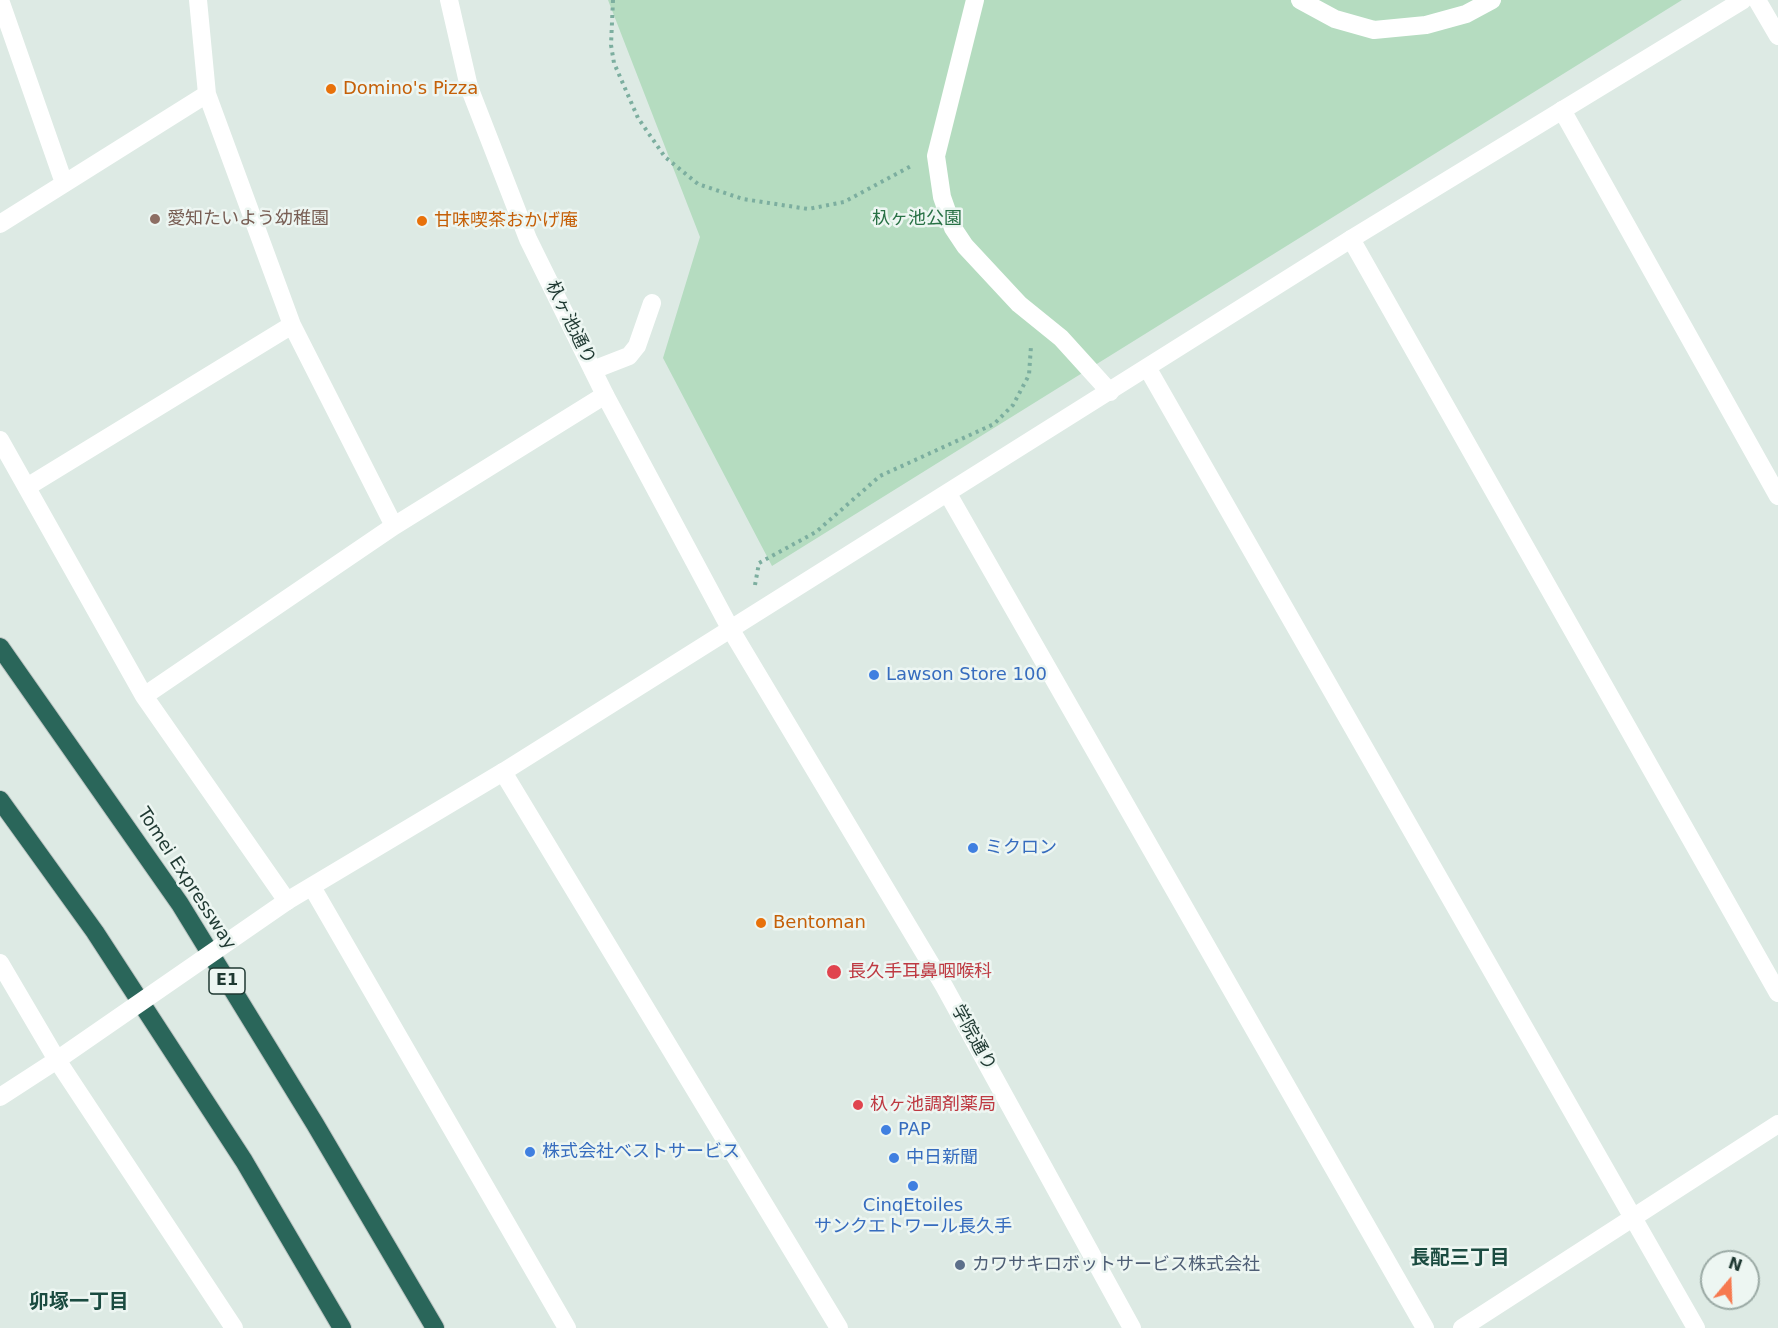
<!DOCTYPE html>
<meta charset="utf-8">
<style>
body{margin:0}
#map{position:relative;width:1778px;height:1328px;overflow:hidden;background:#ddeae4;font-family:"DejaVu Sans",sans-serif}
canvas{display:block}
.north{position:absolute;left:1700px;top:1250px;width:60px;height:60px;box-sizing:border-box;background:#edf6f2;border:2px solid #9baaa5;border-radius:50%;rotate:19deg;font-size:16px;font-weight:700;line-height:24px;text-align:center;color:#1f3932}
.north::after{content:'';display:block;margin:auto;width:21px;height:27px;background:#f6794f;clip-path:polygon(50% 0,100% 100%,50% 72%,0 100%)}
</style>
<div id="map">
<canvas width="1778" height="1328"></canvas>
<div class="north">N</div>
</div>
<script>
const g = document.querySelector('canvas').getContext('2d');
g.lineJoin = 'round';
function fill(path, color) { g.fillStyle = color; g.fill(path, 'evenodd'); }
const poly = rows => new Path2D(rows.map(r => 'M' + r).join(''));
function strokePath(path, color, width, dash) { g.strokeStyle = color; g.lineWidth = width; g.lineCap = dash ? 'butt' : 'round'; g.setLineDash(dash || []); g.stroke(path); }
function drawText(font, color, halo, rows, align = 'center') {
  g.font = font + ' "DejaVu Sans","Noto Sans JP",sans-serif'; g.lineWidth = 5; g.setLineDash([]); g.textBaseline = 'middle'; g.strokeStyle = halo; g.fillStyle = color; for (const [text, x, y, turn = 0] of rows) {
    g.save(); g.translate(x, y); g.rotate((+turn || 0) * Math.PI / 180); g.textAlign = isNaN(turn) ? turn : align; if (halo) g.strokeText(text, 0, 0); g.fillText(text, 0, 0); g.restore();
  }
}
const green = poly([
 [608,0,1682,0,772,566,663,358,700,237]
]);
const path = poly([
 [613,0,611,45,614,63,638,118,665,157,698,184,743,199,808,209,844,202,913,165],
 [755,585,759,563,816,532,880,476,994,424,1013,405,1029,375,1031,346]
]);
const service = poly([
 [975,0,936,156,942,197,953,228,965,246,1019,304,1061,338,1110,392],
 [1300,0,1335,19,1374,30,1426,25,1466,14,1492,0],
 [593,370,629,356,637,346,652,303]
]);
const minor = poly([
 [0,0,64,183],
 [198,0,207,94,292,325,394,526],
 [1757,0,1778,36],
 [1562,110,1778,496],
 [0,224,207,94],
 [1351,239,1778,993],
 [1148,369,1696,1328],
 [0,440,144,696,287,901],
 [27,487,292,325],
 [948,494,1425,1328],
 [144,696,394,526,605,395],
 [503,772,839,1328],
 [312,887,567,1328],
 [0,963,57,1060,234,1328],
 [0,1097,57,1060],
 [1462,1328,1778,1124]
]);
const tertiary = poly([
 [449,0,469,87,528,239,605,395,731,630,944,986,1132,1328],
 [287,901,503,772,1351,239,1743,0]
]);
const motorway = poly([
 [0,647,180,904,315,1124,435,1328],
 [0,800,95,932,244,1161,342,1328]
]);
const tertiaryBridge = poly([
 [57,1060,287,901]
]);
const markers = [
 [331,89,6,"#e8710a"],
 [155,219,6,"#8d6e63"],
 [422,221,6,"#e8710a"],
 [874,675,6,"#3f7fe0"],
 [973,848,6,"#3f7fe0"],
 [761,923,6,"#e8710a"],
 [834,972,8,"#e0444e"],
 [858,1105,6,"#e0444e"],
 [886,1130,6,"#3f7fe0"],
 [530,1152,6,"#3f7fe0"],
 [894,1158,6,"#3f7fe0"],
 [913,1186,6,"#3f7fe0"],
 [960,1265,6,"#5c6f8a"]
];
const shields = [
 [227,981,36]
];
const shieldNames = [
 ["E1",227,981]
];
const foodNames = [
 ["Domino's Pizza",343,89],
 ["甘味喫茶おかげ庵",434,221],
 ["Bentoman",773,923]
];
const educationNames = [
 ["愛知たいよう幼稚園",167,219]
];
const parkNames = [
 ["杁ヶ池公園",917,219]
];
const streetNames = [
 ["杁ヶ池通り",570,323,64],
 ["Tomei Expressway",186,879,57],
 ["学院通り",973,1038,61]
];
const shopNames = [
 ["Lawson Store 100",886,675],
 ["ミクロン",985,848],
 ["PAP",898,1130],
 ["株式会社ベストサービス",542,1152],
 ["中日新聞",906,1158],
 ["CinqEtoiles",913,1206,"center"],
 ["サンクエトワール長久手",913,1227,"center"]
];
const healthNames = [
 ["長久手耳鼻咽喉科",848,972],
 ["杁ヶ池調剤薬局",870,1105]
];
const serviceNames = [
 ["カワサキロボットサービス株式会社",972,1265]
];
const neighbourhoodNames = [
 ["長配三丁目",1460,1259],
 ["卯塚一丁目",79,1303]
];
fill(green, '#b5dcc0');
strokePath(motorway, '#bcc4c2', 20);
strokePath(path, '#7cae9f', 4, [3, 4.5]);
strokePath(service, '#fff', 18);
strokePath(minor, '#fff', 18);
strokePath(tertiary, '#fff', 18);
strokePath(motorway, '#2a665a', 18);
strokePath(tertiaryBridge, '#fff', 18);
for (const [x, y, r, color] of markers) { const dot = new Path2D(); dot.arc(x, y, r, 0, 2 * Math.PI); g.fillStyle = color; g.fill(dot); strokePath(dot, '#edf6f2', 2); }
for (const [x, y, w] of shields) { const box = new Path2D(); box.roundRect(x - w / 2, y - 13, w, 26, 4.5); g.fillStyle = '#edf6f2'; g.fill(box); strokePath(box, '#1f3932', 1.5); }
drawText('bold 16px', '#1f3932', null, shieldNames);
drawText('18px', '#c56008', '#edf6f2', foodNames, 'left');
drawText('18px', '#785e54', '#edf6f2', educationNames, 'left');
drawText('18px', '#287145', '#edf6f2', parkNames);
drawText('18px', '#1f3932', '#edf6f2', streetNames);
drawText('18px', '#366cbe', '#edf6f2', shopNames, 'left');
drawText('18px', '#be3a42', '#edf6f2', healthNames, 'left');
drawText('18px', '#4e5e75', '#edf6f2', serviceNames, 'left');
drawText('bold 20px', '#1a4b40', '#edf6f2', neighbourhoodNames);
</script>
